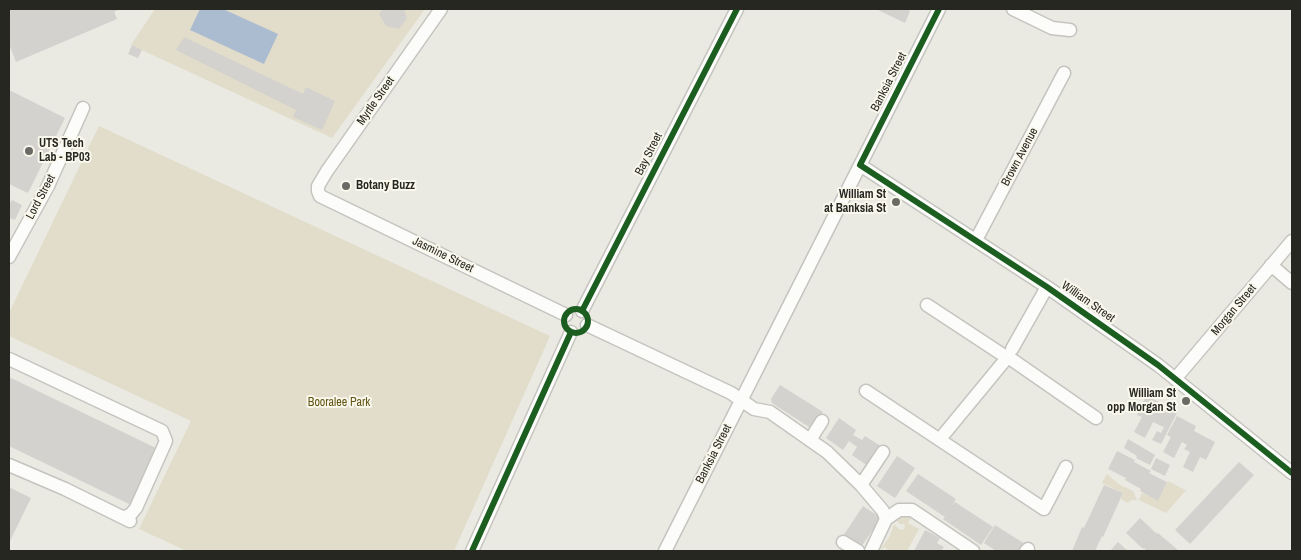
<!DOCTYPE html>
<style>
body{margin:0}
#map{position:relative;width:1301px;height:560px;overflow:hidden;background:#eae9e2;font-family:"Archivo Narrow",sans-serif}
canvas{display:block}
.frame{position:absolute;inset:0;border:10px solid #272722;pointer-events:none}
</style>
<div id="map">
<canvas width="1301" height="560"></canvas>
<div class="frame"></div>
</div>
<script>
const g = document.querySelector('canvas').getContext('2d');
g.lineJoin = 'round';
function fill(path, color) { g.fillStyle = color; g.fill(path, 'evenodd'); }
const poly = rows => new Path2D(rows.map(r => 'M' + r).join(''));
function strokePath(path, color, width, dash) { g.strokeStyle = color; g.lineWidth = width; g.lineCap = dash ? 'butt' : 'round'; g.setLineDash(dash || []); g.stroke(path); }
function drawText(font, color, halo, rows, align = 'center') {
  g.font = font + ' "Archivo Narrow",sans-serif'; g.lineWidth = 4; g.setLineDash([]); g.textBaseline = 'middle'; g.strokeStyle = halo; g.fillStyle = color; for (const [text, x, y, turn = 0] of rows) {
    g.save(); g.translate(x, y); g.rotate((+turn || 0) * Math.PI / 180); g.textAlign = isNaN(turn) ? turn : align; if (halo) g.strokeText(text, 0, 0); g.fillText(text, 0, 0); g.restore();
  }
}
const green = poly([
 [155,9,425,9,332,138,131,45],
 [99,126,550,336,454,551,187,551,139,529,191,421,9,336,9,313],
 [1107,474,1120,485,1133,491,1137,500,1132,500,1127,503,1121,499,1123,493,1102,483],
 [1168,481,1185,490,1187,489,1166,513,1139,500,1142,493,1158,500],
 [913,515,908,523,919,529,907,551,889,551,885,547,880,550,890,536,894,524,899,529,903,530,905,527,904,524,900,524,894,519,895,516]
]);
const water = poly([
 [200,9,223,9,278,34,264,64,190,30]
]);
const building = poly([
 [9,9,120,9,114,12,117,19,16,62,9,44],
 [383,9,404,9,407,18,399,29,386,26,379,14],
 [876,9,906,9,910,11,905,23],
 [184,37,303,94,306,87,335,101,322,130,293,117,296,110,176,50],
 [132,45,142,50,138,58,128,54],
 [9,90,65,118,28,193,9,184],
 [12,200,22,205,15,220,9,218,9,202,10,203],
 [9,377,158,449,131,505,9,446],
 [780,385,823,412,812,429,772,403,771,399],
 [1146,396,1178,411,1161,444,1152,440,1157,431,1161,433,1164,427,1159,425,1153,422,1145,438,1134,432,1142,417,1137,415],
 [1177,416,1196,426,1194,431,1215,442,1206,460,1200,457,1193,472,1183,467,1190,452,1184,449,1187,445,1182,442,1174,458,1163,452,1171,437,1167,435],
 [839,418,856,430,853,435,862,440,865,436,882,447,869,467,852,455,857,447,849,441,843,450,826,438],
 [1128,439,1155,455,1150,465,1136,458,1137,456,1124,448],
 [1117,451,1135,460,1134,462,1151,471,1149,473,1167,482,1158,501,1140,491,1141,489,1125,480,1126,478,1108,469],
 [897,456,915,468,895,498,877,486],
 [1156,458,1170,465,1165,476,1151,469],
 [1239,462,1254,475,1190,544,1175,530],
 [918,474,956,499,951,507,955,502,993,527,981,545,943,519,945,517,906,491],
 [1104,485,1123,493,1103,537,1102,536,1095,551,1072,551,1082,527,1084,528],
 [9,487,31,498,9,543],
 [863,506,881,518,861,547,843,536],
 [1140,518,1157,534,1158,533,1179,551,1147,551,1144,548,1143,549,1126,533],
 [995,525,1025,544,1020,551,996,551,984,543],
 [925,530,940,538,937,543,944,547,941,551,934,550,933,551,914,551],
 [1118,542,1128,551,1110,551]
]);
const minor = poly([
 [441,9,327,171,318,186,318,191,320,196,566,315],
 [1013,9,1052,28,1070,30],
 [860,165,1047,287,1158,365,1292,473],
 [976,240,1064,73],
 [9,257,48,186,83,108],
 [1271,265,1292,283],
 [927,305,1003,355],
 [582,311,737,9],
 [587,325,731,393,754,409,770,412,827,452,861,485,883,511,886,519],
 [1012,349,1047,287],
 [9,359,162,431,166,441,136,508,131,514,124,518],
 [1011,359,1096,418],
 [1175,379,1292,241],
 [866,391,1044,509,1066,467],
 [940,439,1006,359],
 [810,440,822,421],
 [9,465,65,489,130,521],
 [861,485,883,452],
 [843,542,858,551],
 [472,551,571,332],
 [665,551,939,9],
 [871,551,886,519,899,510,912,510,973,551],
 [1026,551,1028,549]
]);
const cycleway = poly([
 [939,9,860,165,1047,287,1158,365,1292,473],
 '564 321a12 12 0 1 1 24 0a12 12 0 1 1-24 0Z',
 [582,311,737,9],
 [472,551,571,332]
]);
const markers = [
 [29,151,5,"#6b6b65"],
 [346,186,5,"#6b6b65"],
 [896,202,5,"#6b6b65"],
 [1186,401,5,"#6b6b65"]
];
const streetNames = [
 ["Banksia Street",889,82,-63],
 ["Myrtle Street",376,101,-55],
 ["Bay Street",649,154,-63],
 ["Brown Avenue",1020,157,-62],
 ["Lord Street",41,197,-62],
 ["Jasmine Street",443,255,26],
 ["William Street",1088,302,35],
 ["Morgan Street",1234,310,-50],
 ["Banksia Street",714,454,-63]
];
const poiNames = [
 ["UTS Tech",39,144],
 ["Lab - BP03",39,158],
 ["Botany Buzz",356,186],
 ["William St",886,195,"right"],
 ["at Banksia St",886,209,"right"],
 ["William St",1176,394,"right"],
 ["opp Morgan St",1176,408,"right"]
];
const parkNames = [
 ["Booralee Park",339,403]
];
fill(green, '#e1ddca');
fill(water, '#acbcd0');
fill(building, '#d4d2ce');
strokePath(minor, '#c5c4bf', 15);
strokePath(minor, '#fcfcfb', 12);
strokePath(cycleway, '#1b5e20', 6);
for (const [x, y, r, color] of markers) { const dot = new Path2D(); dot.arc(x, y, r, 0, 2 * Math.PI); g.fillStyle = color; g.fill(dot); strokePath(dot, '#faf8ec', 2); }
drawText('12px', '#272722', '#faf8ec', streetNames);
drawText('bold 12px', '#272722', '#faf8ec', poiNames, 'left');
drawText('12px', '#625514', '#faf8ec', parkNames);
</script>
